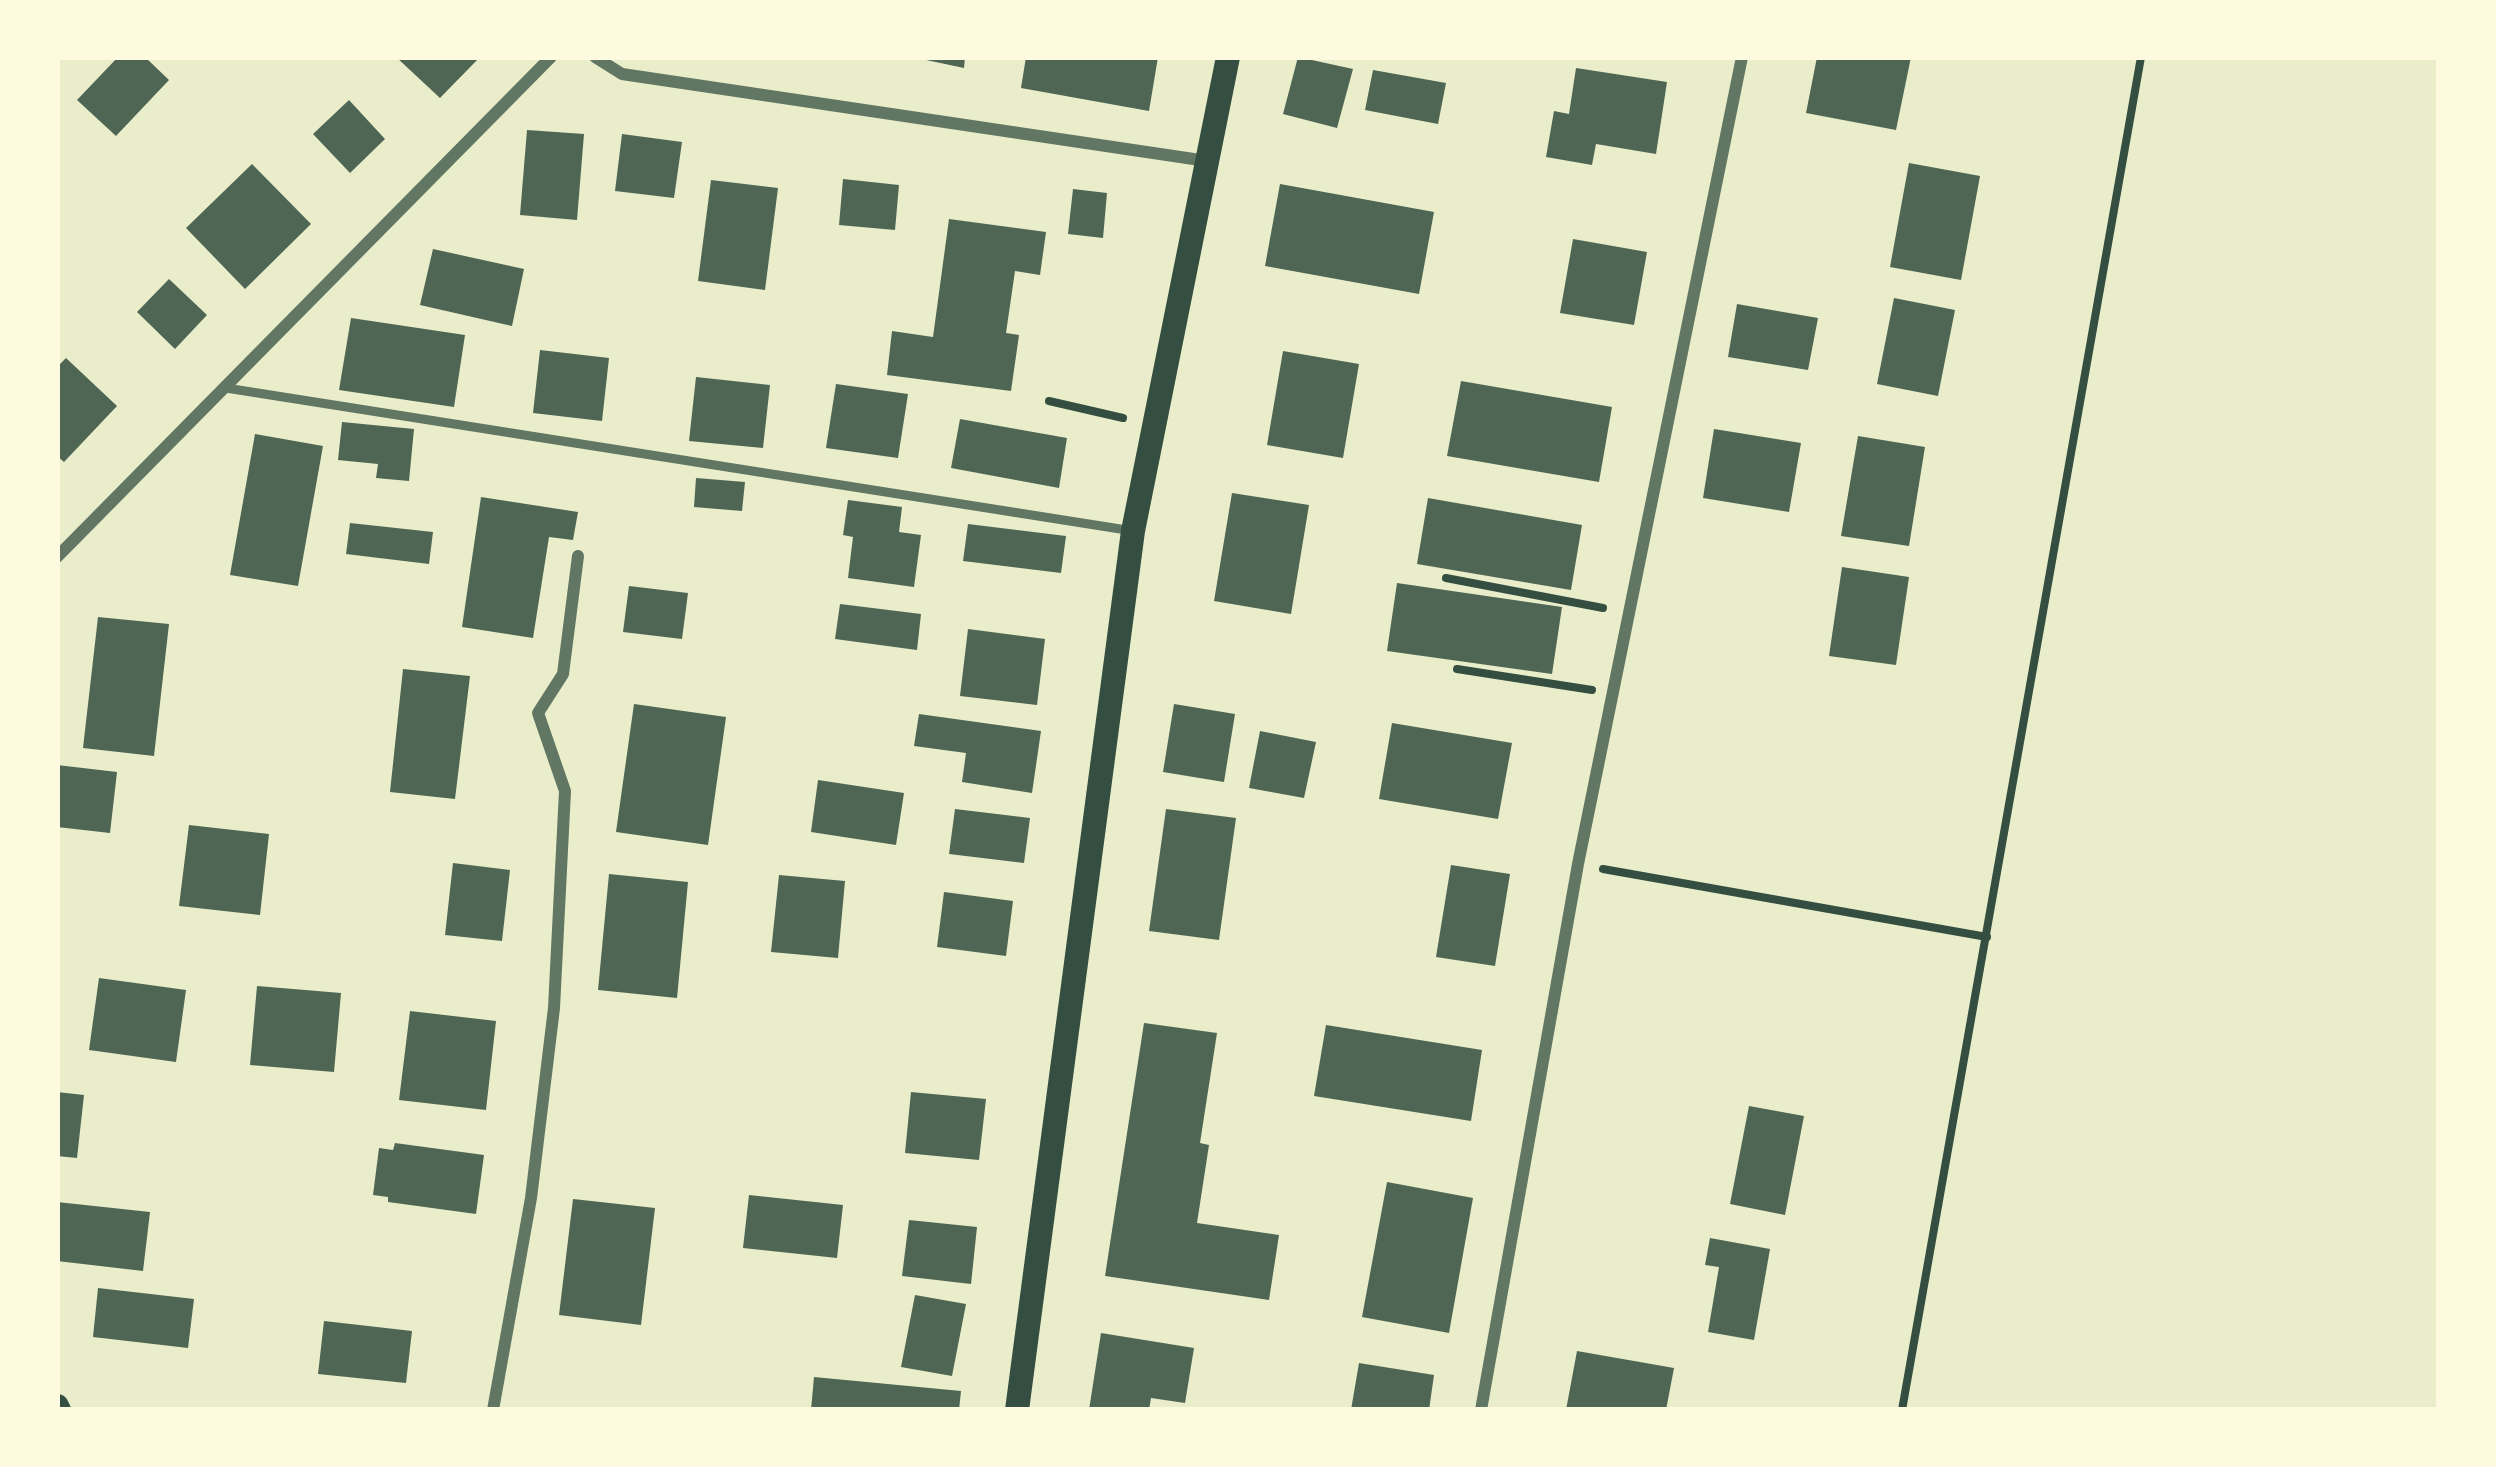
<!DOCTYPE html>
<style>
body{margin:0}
#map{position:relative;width:2496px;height:1467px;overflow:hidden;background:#e9edc9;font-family:Lora,serif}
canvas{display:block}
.frame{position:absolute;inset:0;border:60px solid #fefae0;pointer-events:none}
</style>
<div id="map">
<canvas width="2496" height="1467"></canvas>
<div class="frame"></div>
</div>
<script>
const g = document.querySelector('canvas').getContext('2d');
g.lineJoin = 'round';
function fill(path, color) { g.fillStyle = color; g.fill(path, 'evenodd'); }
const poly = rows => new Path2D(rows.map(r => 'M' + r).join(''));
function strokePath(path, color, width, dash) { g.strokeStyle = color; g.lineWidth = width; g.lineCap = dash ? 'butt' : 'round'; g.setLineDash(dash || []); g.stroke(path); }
const building = poly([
 [118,57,145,57,169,80,116,136,77,100],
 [396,57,480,57,440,98],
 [912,57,965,57,964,68],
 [1026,57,1158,57,1149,111,1021,88],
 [1298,57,1353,69,1337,128,1283,114],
 [1817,57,1911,57,1896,130,1806,113],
 [1576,68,1667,82,1656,154,1596,144,1592,165,1546,157,1554,111,1569,114],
 [1373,70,1446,83,1438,124,1365,110],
 [349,100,385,139,350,173,313,134],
 [527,130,584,134,577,220,520,215],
 [622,134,682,142,674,198,615,191],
 [1909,163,1980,176,1961,280,1890,267],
 [252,164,311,224,245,289,186,228],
 [843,179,899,185,895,230,839,225],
 [711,180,778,188,765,290,698,281],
 [1280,184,1434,212,1419,294,1265,266],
 [1073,189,1107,193,1103,238,1068,234],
 [949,219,1046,232,1040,275,1015,271,1006,333,1019,335,1011,391,887,375,892,331,933,337],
 [1573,239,1647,252,1634,325,1560,313],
 [433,249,524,269,512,326,420,305],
 [169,279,207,315,175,349,137,312],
 [1894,298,1955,310,1938,396,1877,384],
 [1737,304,1818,318,1808,370,1728,357],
 [351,318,465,335,454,407,339,390],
 [540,350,609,358,602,421,533,413],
 [1283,351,1359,364,1343,458,1267,445],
 [66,358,117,406,64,462,57,456,57,367],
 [696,377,770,385,763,448,689,441],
 [1461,381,1612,407,1599,482,1447,456],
 [836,384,908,394,898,458,826,448],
 [960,419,1067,438,1059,488,951,468],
 [342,422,414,429,409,481,376,478,378,464,338,460],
 [1714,429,1801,443,1789,512,1703,498],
 [255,434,323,446,298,586,230,575],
 [1858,436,1925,447,1909,546,1841,536],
 [696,478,745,482,742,511,694,507],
 [1232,493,1309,505,1291,614,1214,601],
 [481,497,578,512,573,540,549,537,533,638,462,627],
 [1428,498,1582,525,1571,590,1417,564],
 [848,500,902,507,899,532,921,535,914,587,848,578,853,537,843,535],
 [350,523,433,532,429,564,346,554],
 [968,524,1066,536,1061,573,963,561],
 [1842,567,1909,577,1896,665,1829,656],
 [1397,583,1562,607,1552,674,1387,651],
 [629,586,688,593,682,639,623,632],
 [840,604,921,614,917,650,835,639],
 [98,617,169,624,154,756,83,748],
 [968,629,1045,639,1037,705,960,696],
 [403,669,470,676,455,799,390,792],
 [634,704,726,717,708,845,616,832],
 [1174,704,1235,714,1224,782,1163,772],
 [919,714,1041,731,1032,793,962,782,966,753,914,746],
 [1392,723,1512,743,1498,819,1379,799],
 [1260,731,1316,742,1304,798,1249,788],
 [57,765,117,772,110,833,57,827],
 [818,780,904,793,896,845,811,832],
 [955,809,1030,818,1024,863,949,854],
 [1166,809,1236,818,1219,940,1149,931],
 [189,825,269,834,260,915,179,906],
 [453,863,510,870,502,941,445,935],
 [1451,865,1510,874,1495,966,1436,957],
 [609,874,688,882,677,998,598,990],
 [779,875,845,881,838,958,771,952],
 [944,892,1013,901,1006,956,937,947],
 [99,978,186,990,176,1062,89,1050],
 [257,986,341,993,334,1072,250,1065],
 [410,1011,496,1021,486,1110,399,1100],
 [1144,1023,1217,1033,1200,1143,1209,1145,1197,1223,1279,1235,1269,1300,1105,1276],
 [1326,1025,1482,1050,1471,1121,1314,1096],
 [57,1092,84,1095,77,1158,57,1156],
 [911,1092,986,1099,979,1160,905,1153],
 [1749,1106,1804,1116,1785,1215,1730,1204],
 [395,1143,484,1155,476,1214,388,1202,388,1197,373,1195,379,1148,393,1150],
 [1387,1182,1473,1198,1449,1333,1362,1317],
 [749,1195,843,1205,837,1258,743,1248],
 [573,1199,655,1208,641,1325,559,1315],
 [57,1202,150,1212,143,1271,57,1261],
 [909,1220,977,1227,971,1284,902,1276],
 [1710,1238,1770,1249,1754,1340,1708,1332,1719,1267,1705,1265],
 [98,1288,194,1299,188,1348,93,1337],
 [915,1295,966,1304,952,1376,901,1367],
 [324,1321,412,1331,406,1383,318,1374],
 [1101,1333,1194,1348,1185,1403,1151,1398,1149,1410,1089,1410],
 [1577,1351,1674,1368,1666,1410,1566,1410],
 [1359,1363,1434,1375,1429,1410,1351,1410],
 [814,1377,961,1391,959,1410,811,1410]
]);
const path = poly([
 [1049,401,1123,418],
 [1446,578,1603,608],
 [1457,669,1592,690],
 [1603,869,1987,937],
 [1902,1410,2141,57]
]);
const service = poly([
 [226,388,1133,531]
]);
const minor = poly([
 [595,57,622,74,1207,161],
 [57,557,551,57],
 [493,1410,531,1198,554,1008,565,791,538,713,563,674,578,556],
 [1481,1410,1578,864,1742,57]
]);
const secondary = poly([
 [57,1406,59,1410],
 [1017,1410,1133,531,1228,57]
]);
fill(building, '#4f6655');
strokePath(path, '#344e41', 8);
strokePath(service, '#617663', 9);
strokePath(minor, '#617663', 12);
strokePath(secondary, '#344e41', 24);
</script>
